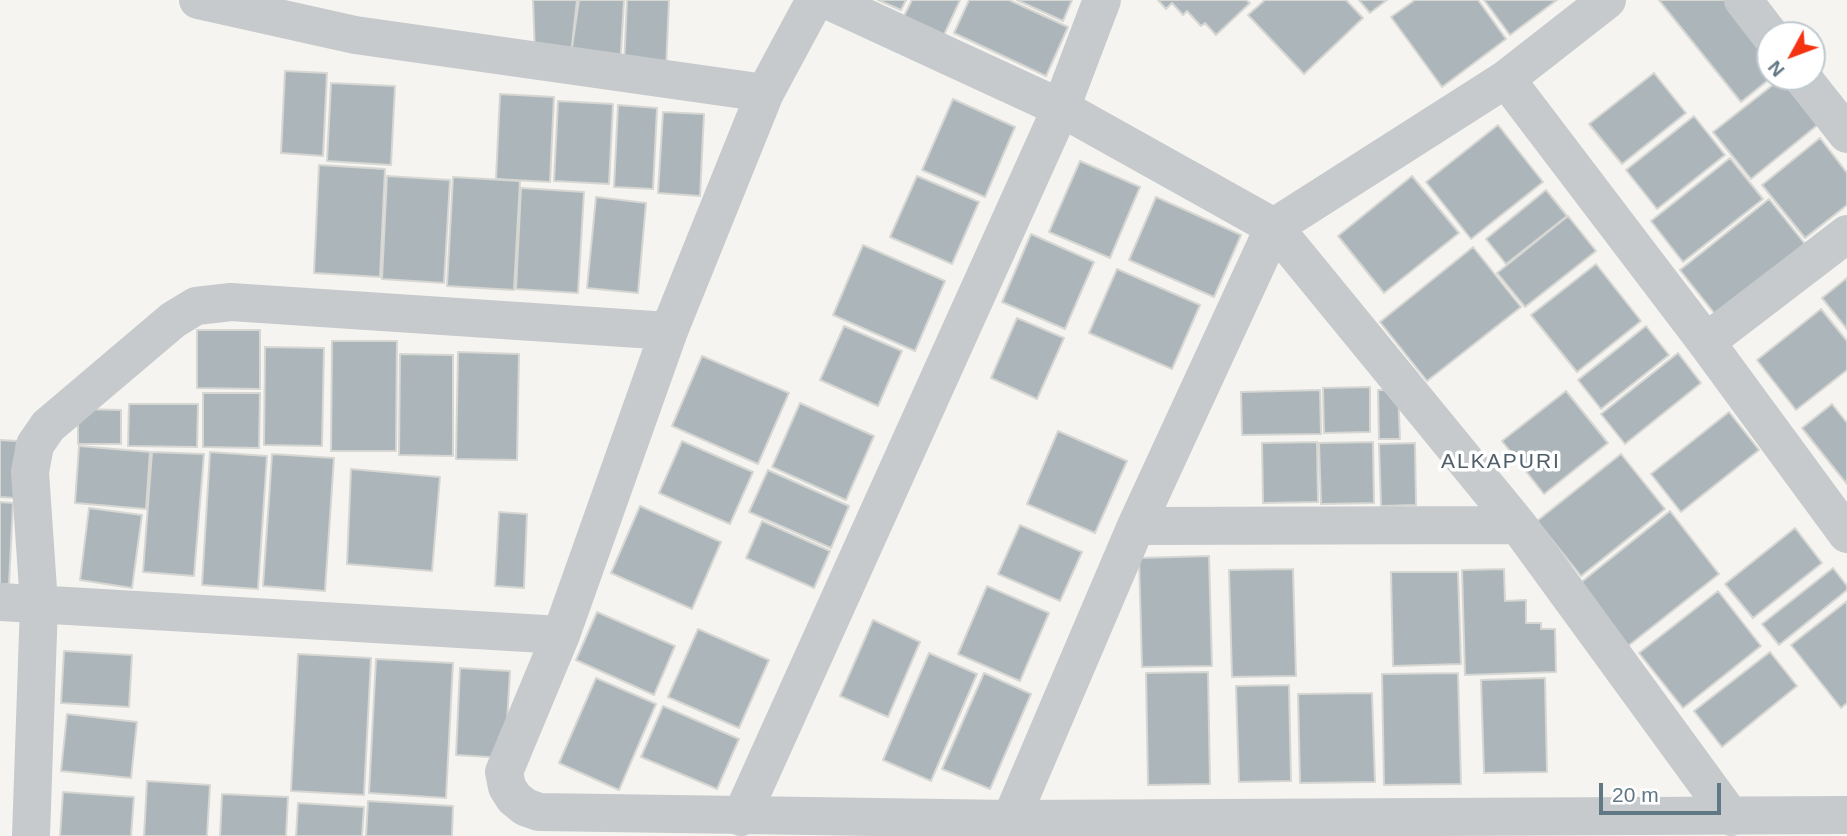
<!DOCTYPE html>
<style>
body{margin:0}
#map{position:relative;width:1847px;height:836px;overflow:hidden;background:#f5f4f0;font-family:Arial,sans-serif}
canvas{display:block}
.north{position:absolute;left:1756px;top:21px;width:70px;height:70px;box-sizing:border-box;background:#fff;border:2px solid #bfc9ce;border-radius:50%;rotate:229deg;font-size:19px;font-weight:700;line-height:28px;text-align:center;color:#607784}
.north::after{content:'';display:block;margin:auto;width:24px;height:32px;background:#f53310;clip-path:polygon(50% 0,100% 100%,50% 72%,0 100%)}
.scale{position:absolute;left:1599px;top:783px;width:122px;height:32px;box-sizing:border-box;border:4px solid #607784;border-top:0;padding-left:9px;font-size:21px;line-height:24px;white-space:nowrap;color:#607784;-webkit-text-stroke:5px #fff;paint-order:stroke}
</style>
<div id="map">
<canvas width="1847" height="836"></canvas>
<div class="north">N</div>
<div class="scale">20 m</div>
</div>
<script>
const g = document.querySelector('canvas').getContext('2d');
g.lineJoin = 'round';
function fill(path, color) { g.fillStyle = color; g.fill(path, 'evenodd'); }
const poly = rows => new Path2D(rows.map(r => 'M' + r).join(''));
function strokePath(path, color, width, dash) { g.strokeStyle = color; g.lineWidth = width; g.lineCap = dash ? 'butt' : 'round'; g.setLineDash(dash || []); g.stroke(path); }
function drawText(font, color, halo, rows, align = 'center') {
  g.font = font + ' Arial,sans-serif'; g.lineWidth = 7; g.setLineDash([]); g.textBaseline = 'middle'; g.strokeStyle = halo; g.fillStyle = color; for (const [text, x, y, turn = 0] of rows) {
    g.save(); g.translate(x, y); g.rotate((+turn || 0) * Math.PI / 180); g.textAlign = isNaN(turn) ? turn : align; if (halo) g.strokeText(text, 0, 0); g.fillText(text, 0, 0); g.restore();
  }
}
const building = poly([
 [533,0,577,0,571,54,535,53,533,0],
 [579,0,624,0,620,68,571,54,579,0],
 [627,0,669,0,666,69,624,67,627,0],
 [878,0,906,0,901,10,878,0],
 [912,0,960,0,943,37,903,18,912,0],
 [969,0,1009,0,1068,27,1046,76,954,33,969,0],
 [1017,0,1072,0,1063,21,1017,0],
 [1158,0,1246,0,1250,3,1216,35,1205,23,1201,26,1187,11,1183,15,1172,3,1166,9,1158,0],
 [1265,0,1346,0,1363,18,1304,74,1248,15,1265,0],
 [1359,0,1387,0,1370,13,1359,0],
 [1415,0,1478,0,1506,39,1442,87,1391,17,1415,0],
 [1484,0,1557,0,1510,35,1484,0],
 [1659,0,1728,0,1770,52,1770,77,1772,77,1741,102,1659,0],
 [285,71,327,73,323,156,281,153,285,71],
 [1654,73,1686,113,1622,164,1589,124,1654,73],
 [1783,77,1820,123,1751,179,1713,132,1783,77],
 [331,83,395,86,391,165,327,161,331,83],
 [500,94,554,97,550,182,496,179,500,94],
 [953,99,1015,127,985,197,922,170,953,99],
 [558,101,613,104,609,184,554,181,558,101],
 [618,105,657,108,653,189,614,187,618,105],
 [663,112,704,114,700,196,658,193,663,112],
 [1694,116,1725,155,1657,209,1626,170,1694,116],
 [1498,125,1543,182,1471,239,1426,182,1498,125],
 [1820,138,1847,173,1847,205,1805,238,1762,185,1820,138],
 [1730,158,1763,199,1683,262,1651,221,1730,158],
 [1080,161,1140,187,1110,258,1049,232,1080,161],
 [319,165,385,169,380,277,314,273,319,165],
 [387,176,450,180,444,283,382,279,387,176],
 [917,176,979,202,952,264,890,237,917,176],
 [1412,176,1459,233,1384,293,1338,236,1412,176],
 [453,177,520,181,514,290,447,286,453,177],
 [521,188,584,192,578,293,516,289,521,188],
 [1546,190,1567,216,1506,264,1486,239,1546,190],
 [596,197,646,203,638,293,587,288,596,197],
 [1156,197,1241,235,1214,297,1129,260,1156,197],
 [1769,199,1805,244,1715,314,1680,270,1769,199],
 [1568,216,1596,251,1525,307,1497,273,1568,216],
 [1031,234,1094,262,1065,329,1002,302,1031,234],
 [863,245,945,281,915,351,833,315,863,245],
 [1473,247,1521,307,1427,381,1380,322,1473,247],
 [1596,264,1641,321,1577,372,1531,315,1596,264],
 [1117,269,1200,305,1172,369,1089,333,1117,269],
 [1847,278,1847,329,1822,298,1847,278],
 [1821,309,1847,341,1847,370,1796,410,1757,360,1821,309],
 [1017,318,1064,338,1037,399,991,378,1017,318],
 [844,326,902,351,878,406,820,380,844,326],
 [1646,326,1669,355,1601,409,1578,380,1646,326],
 [197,330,260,330,260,389,197,388,197,330],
 [332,341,397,341,396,451,331,451,332,341],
 [265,347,324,348,322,446,264,445,265,347],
 [458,352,519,354,517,460,456,459,458,352],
 [1678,353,1701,383,1625,444,1601,414,1678,353],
 [400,354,453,355,453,456,399,455,400,354],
 [702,356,789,393,758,464,672,426,702,356],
 [1370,387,1370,432,1324,433,1323,388,1370,387],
 [1320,390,1321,434,1242,435,1241,392,1320,390],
 [1378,390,1398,390,1400,439,1379,439,1378,390],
 [1566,391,1608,443,1544,494,1502,441,1566,391],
 [203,393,260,393,259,448,203,447,203,393],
 [800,403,874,436,846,500,772,467,800,403],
 [129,404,198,404,197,447,128,446,129,404],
 [1832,404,1847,423,1847,484,1802,428,1832,404],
 [78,409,121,410,121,444,78,444,78,409],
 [1729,412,1759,450,1681,512,1651,474,1729,412],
 [1058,431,1127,461,1095,533,1027,504,1058,431],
 [0,440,17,441,14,498,0,497,0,440],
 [682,441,753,472,730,524,659,493,682,441],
 [1317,442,1318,502,1263,503,1262,443,1317,442],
 [1373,442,1374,503,1321,504,1319,443,1373,442],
 [1415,443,1416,505,1381,506,1379,444,1415,443],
 [79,446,150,452,146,509,75,503,79,446],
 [152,452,204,454,194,576,143,572,152,452],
 [210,452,267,456,258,589,202,585,210,452],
 [272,454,334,458,325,591,263,586,272,454],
 [1621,454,1665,509,1581,576,1537,521,1621,454],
 [351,469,440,477,432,571,347,564,351,469],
 [768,470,849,506,831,548,749,512,768,470],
 [0,502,13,503,9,584,0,584,0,502],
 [640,506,721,542,692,609,611,573,640,506],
 [89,508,142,515,132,588,80,580,89,508],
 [1670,511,1719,574,1628,646,1579,584,1670,511],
 [499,512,527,514,524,588,495,586,499,512],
 [762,521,830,551,814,588,746,558,762,521],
 [1020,525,1082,552,1060,601,998,574,1020,525],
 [1795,528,1822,563,1753,618,1725,584,1795,528],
 [1209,556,1212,666,1142,667,1139,558,1209,556],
 [1833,568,1847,586,1847,590,1779,645,1762,624,1833,568],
 [1293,569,1296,676,1232,677,1229,570,1293,569],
 [1504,569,1505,601,1526,600,1526,623,1541,623,1541,629,1555,629,1556,672,1465,675,1462,570,1504,569],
 [1391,572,1458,572,1461,664,1393,666,1391,572],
 [987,586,1049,613,1020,681,958,654,987,586],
 [1718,591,1761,646,1683,708,1639,653,1718,591],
 [1847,601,1847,703,1841,708,1791,645,1847,601],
 [597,612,675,646,654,695,576,660,597,612],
 [873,620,920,642,888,717,840,696,873,620],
 [698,629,769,660,739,728,668,697,698,629],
 [64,651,132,655,129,707,61,703,64,651],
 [1770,652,1797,686,1722,747,1694,711,1770,652],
 [929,653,977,674,931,781,883,760,929,653],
 [298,654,371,658,364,795,291,791,298,654],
 [376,659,453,663,446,798,369,793,376,659],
 [460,668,510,671,505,758,456,755,460,668],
 [1208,672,1210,784,1148,785,1146,673,1208,672],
 [984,673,1031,694,990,789,942,769,984,673],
 [1458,673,1461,784,1384,785,1382,674,1458,673],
 [596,678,656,704,619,790,559,763,596,678],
 [1545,678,1547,772,1484,773,1481,680,1545,678],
 [1289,685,1291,781,1239,782,1236,686,1289,685],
 [1372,693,1375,782,1300,783,1298,694,1372,693],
 [663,706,739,739,717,789,641,757,663,706],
 [67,714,137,722,131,778,61,771,67,714],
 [147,781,210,785,207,836,144,836,147,781],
 [63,792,134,797,131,836,60,836,63,792],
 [222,794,288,797,286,836,220,836,222,794],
 [368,801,453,806,452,836,366,836,368,801],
 [298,803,364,807,362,836,296,836,298,803]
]);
const minor = poly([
 [198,0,355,35,765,93],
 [815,0,765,93,669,331,561,635,504,772,507,787,514,798,525,807,539,812,1011,819,1847,815],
 [827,0,1061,108,1274,227,1518,525,1731,817],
 [1743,0,1770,35],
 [1802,77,1847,134],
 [1506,79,1706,342,1847,534],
 [1706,342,1847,234],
 [1136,526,1518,525],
 [0,602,561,635],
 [741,817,1061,108,1102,0],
 [1011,819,1136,526,1274,227,1506,79,1607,0],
 [31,836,39,604,30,472,35,445,48,426,173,320,196,306,231,302,669,331]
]);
const neighbourhoodNames = [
 ["ALKAPURI",1501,462]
];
fill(building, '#acb6ba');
strokePath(building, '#d6d6d3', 2);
strokePath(minor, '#c6cacc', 38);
g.letterSpacing = '2px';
drawText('21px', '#4f5f69', '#fff', neighbourhoodNames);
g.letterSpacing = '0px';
</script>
